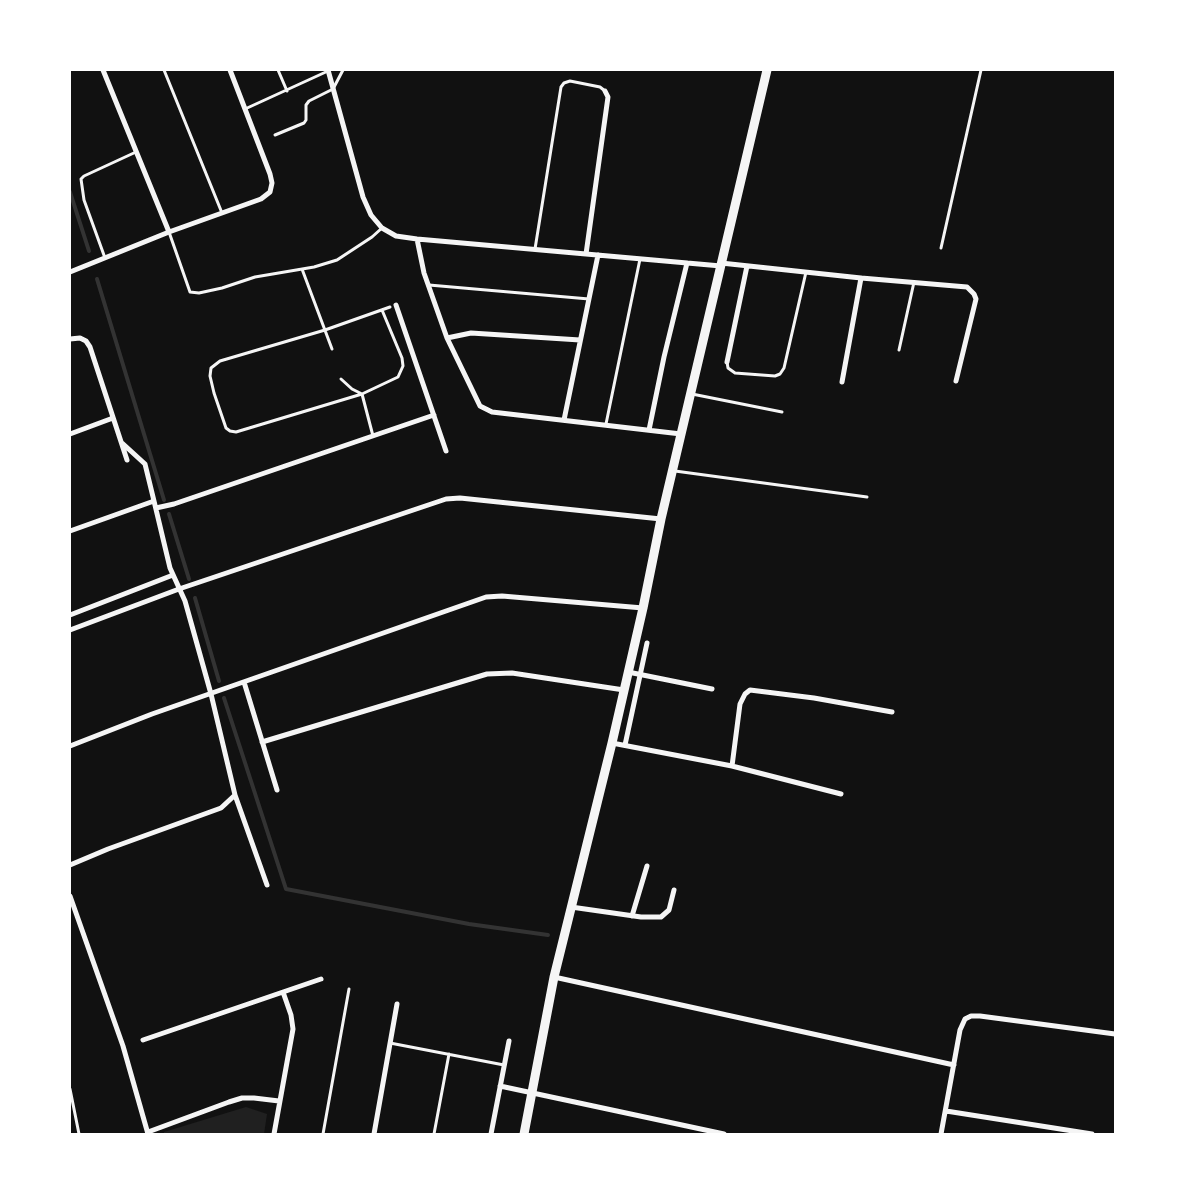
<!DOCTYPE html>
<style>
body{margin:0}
#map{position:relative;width:1185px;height:1204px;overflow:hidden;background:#111;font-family:Rubik,sans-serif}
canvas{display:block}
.frame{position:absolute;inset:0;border:71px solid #fff;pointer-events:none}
</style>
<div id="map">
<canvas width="1185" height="1204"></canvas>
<div class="frame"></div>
</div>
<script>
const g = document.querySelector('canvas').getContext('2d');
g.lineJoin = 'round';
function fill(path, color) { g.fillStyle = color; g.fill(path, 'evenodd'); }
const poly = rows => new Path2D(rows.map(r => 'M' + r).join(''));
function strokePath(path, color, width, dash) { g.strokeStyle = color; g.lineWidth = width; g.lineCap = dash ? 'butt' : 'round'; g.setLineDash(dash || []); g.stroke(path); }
const green = poly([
 [246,1107,267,1114,264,1134,164,1134,164,1132]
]);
const stream = poly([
 [70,192,89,251],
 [97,279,164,500],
 [169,514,189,579],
 [195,598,219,681],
 [224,698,286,889,469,924,548,935]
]);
const service = poly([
 [164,70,222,213],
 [278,70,287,91],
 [245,109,328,71],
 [275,135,304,123,306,120,306,105,309,101,333,89,343,70],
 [169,232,190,292,199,293,222,288,255,277,314,267,337,260,372,237,382,228],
 [941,248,981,70],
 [535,249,561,87,564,83,570,81,600,87,605,91],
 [105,258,84,200,81,179,84,176,136,152],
 [302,269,332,349],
 [429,285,589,299],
 [899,350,914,282],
 [727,362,728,368,735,373,775,376,780,374,784,368,806,272],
 [341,379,352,389,362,394,398,377,403,366,402,358,382,310],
 [692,394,782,412],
 [606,424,640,259],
 [373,436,362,394,236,432,230,431,226,428,214,393,210,376,211,368,220,361,325,330,390,307],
 [675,471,867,497],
 [390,1043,504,1065],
 [70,1089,79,1134],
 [323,1134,349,989],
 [434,1134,449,1054]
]);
const minor = poly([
 [103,70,169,232],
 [328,70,363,197,371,215,382,228,396,236,417,239,721,266],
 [417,239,424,273,447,338,480,406,492,412,681,434],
 [586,254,608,97,605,91],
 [721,263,861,278,967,287,974,294,976,299,956,381],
 [70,272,169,232,261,199,270,192,272,183,270,174,230,70],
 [396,305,446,451],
 [447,338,471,333,580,340],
 [70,339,80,338,86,341,90,347,127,460],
 [727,362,747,266],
 [842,382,861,278],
 [564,420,598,255],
 [649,430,664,357,687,263],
 [70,434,113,418],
 [122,443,145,464,154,501],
 [156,508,174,504,434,415],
 [70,531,154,501,170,568,185,601,211,694,235,795,221,808,108,849,70,865],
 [70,615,173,575],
 [70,630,179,589,446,499,460,498,661,519],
 [628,672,712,689],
 [244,682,277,790],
 [262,742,487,674,512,673,624,690],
 [612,743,732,766,841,794],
 [625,745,647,643],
 [70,746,152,714,486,597,502,596,643,608],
 [732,766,740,704,745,694,750,690,814,698,892,712],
 [235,795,267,885],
 [70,896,123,1046,148,1134],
 [571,907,641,917,661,917,669,910,674,890],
 [632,916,647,866],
 [554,977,954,1065],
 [143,1040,321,979],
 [500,1086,724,1134],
 [946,1111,1092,1134],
 [148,1132,229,1102,242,1098,254,1098,279,1101],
 [274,1134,293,1029,291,1015,283,992],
 [374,1134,397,1004],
 [491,1134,509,1041],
 [941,1134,960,1030,965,1019,971,1016,980,1016,1115,1034]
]);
const tertiary = poly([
 [524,1134,554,977,612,743,643,608,661,519,767,70]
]);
fill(green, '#202020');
strokePath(stream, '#333', 4);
strokePath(service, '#f5f5f5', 3);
strokePath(minor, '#f5f5f5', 5);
strokePath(tertiary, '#f5f5f5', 9);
</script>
